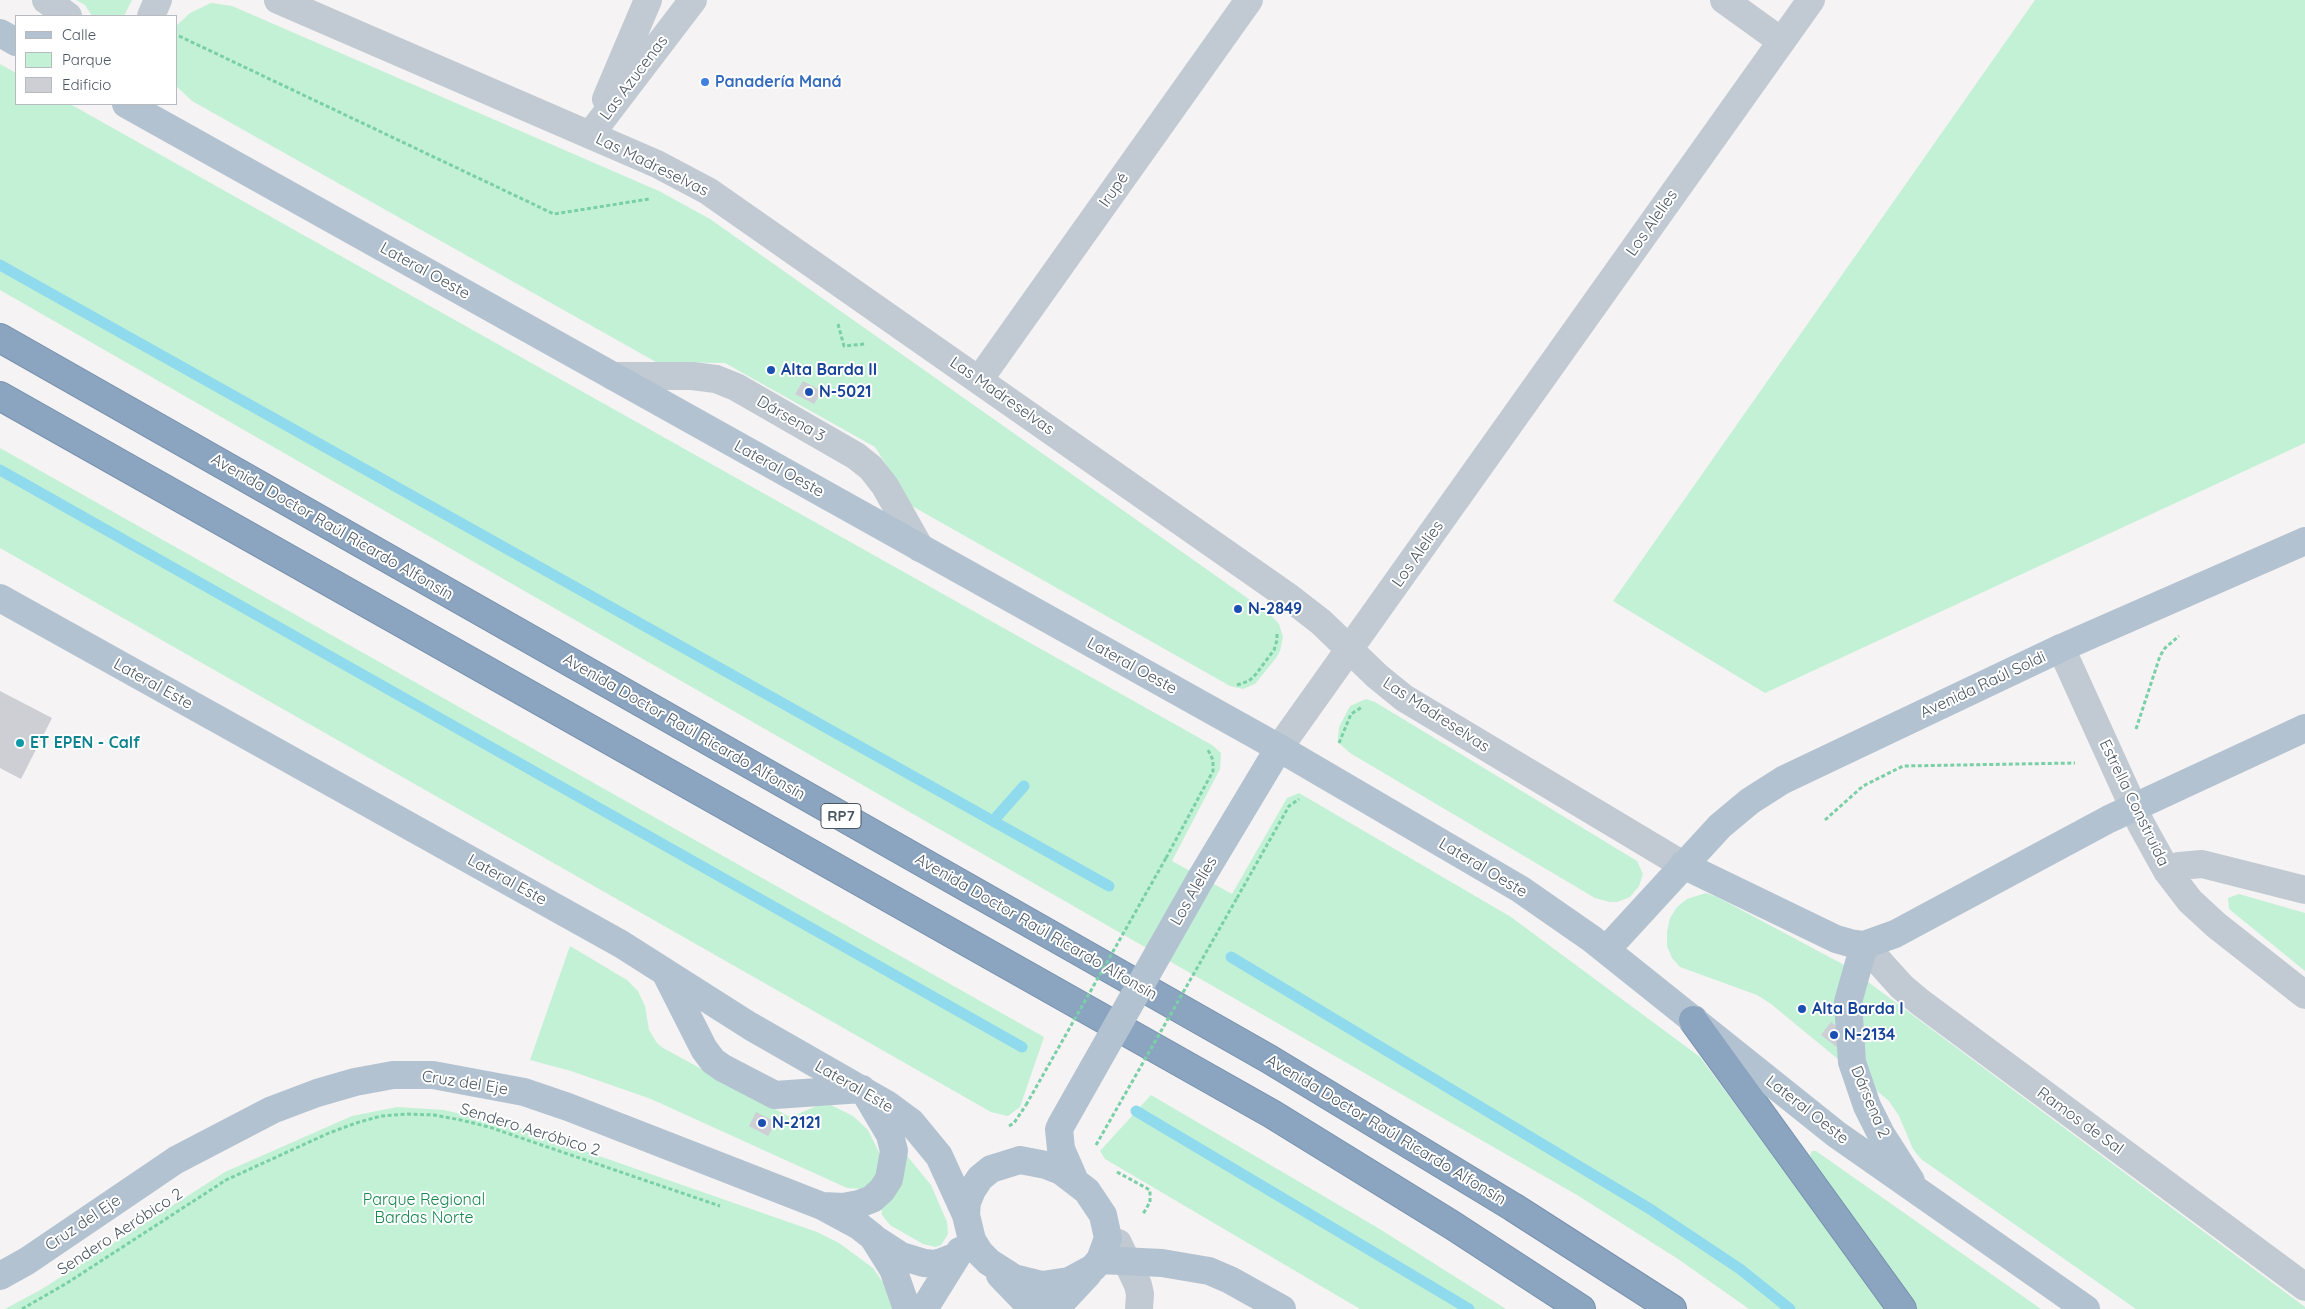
<!DOCTYPE html>
<meta charset="utf-8">
<style>
body{margin:0}
#map{position:relative;width:2305px;height:1309px;overflow:hidden;background:#f5f3f3;font-family:Quicksand,sans-serif}
canvas{display:block}
.legend{position:absolute;left:15px;top:15px;width:162px;height:90px;box-sizing:border-box;background:#fff;border:1px solid #b7bbc0;margin:0;padding:6px 9px;list-style:none;font-size:15px;color:#4a5661}
.legend li{display:flex;align-items:center;gap:10px;height:25px}
.legend b{width:25px;border:1px solid #b7bbc0}
</style>
<div id="map">
<canvas width="2305" height="1309"></canvas>
<ul class="legend">
<li><b style="height:6px;background:#b3c2d1"></b>Calle</li>
<li><b style="height:14px;background:#c3f1d5"></b>Parque</li>
<li><b style="height:14px;background:#cdcfd5"></b>Edificio</li>
</ul>
</div>
<script>
const g = document.querySelector('canvas').getContext('2d');
g.lineJoin = 'round';
function fill(path, color) { g.fillStyle = color; g.fill(path, 'evenodd'); }
const poly = rows => new Path2D(rows.map(r => 'M' + r).join(''));
function strokePath(path, color, width, dash) { g.strokeStyle = color; g.lineWidth = width; g.lineCap = dash ? 'butt' : 'round'; g.setLineDash(dash || []); g.stroke(path); }
function drawText(font, color, halo, rows, align = 'center') {
  g.font = font + ' Quicksand,sans-serif'; g.lineWidth = 4; g.setLineDash([]); g.textBaseline = 'middle'; g.strokeStyle = halo; g.fillStyle = color; for (const [text, x, y, turn = 0] of rows) {
    g.save(); g.translate(x, y); g.rotate((+turn || 0) * Math.PI / 180); g.textAlign = isNaN(turn) ? turn : align; if (halo) g.strokeText(text, 0, 0); g.fillText(text, 0, 0); g.restore();
  }
}
const green = poly([
 [76,0,132,0,124,16,92,16,85,5],
 [2035,0,2305,0,2305,443,1765,693,1613,601],
 [211,3,232,6,659,191,710,219,1270,614,1279,624,1283,637,1280,651,1276,658,1255,684,1243,689,1230,686,912,506,875,447,725,363,656,362,192,101,176,86,176,26,190,13],
 [0,64,16,73,16,104,70,104,1212,745,1221,753,1220,769,1172,861,1232,894,1287,798,1299,793,1511,917,1700,1057,1887,1309,1749,1309,1678,1259,1577,1195,0,290],
 [0,448,1044,1037,1020,1107,1008,1116,991,1112,0,548],
 [1366,699,1375,702,1637,861,1643,874,1639,886,1630,897,1617,902,1610,902,1595,898,1350,753,1339,743,1338,738,1339,727,1350,706],
 [1706,893,1717,897,1848,967,2305,1307,2305,1309,2136,1309,1921,1159,1913,1149,1899,1116,1889,1101,1771,1004,1757,995,1680,967,1672,958,1667,946,1667,932,1670,918,1677,907,1687,899],
 [2239,894,2305,913,2305,971,2229,909,2228,898],
 [570,946,627,980,638,991,645,1006,649,1030,657,1043,663,1048,788,1116,793,1116,817,1106,831,1105,853,1116,868,1130,879,1152,880,1162,875,1180,862,1189,847,1188,651,1099,571,1071,530,1060],
 [1151,1095,1378,1228,1506,1309,1360,1309,1105,1159,1100,1151],
 [397,1107,444,1110,516,1127,817,1232,839,1243,873,1268,888,1290,894,1309,5,1309,42,1289,225,1172,352,1116],
 [903,1151,931,1185,947,1222,948,1234,941,1245,936,1247,923,1244,890,1225,882,1215,881,1206],
 [1812,1151,1816,1151,2041,1309,1917,1309,1811,1160,1810,1155]
]);
const stream = poly([
 [0,265,1109,886],
 [0,470,1022,1047],
 [993,821,1024,786],
 [1231,957,1650,1209,1740,1269,1790,1309],
 [1136,1111,1469,1309]
]);
const building = poly([
 [803,381,822,391,814,404,795,394],
 [0,691,52,718,21,779,0,768],
 [1831,1022,1848,1036,1838,1048,1821,1035],
 [756,1112,776,1122,768,1136,749,1126]
]);
const path = poly([
 [179,36,554,214,649,199],
 [838,324,844,346,865,344],
 [1237,685,1249,681,1256,674,1274,650,1277,640,1277,632],
 [2136,729,2160,656,2165,648,2179,636],
 [1339,743,1351,714,1362,707],
 [1825,820,1863,786,1903,766,2075,763],
 [1166,858,1213,771,1213,760,1207,748],
 [1237,898,1289,806,1299,799],
 [1009,1126,1014,1123,1026,1105],
 [1117,1172,1150,1190,1150,1202,1143,1214],
 [22,1309,67,1283,226,1180,329,1133,356,1123,381,1116,407,1114,434,1115,461,1120,489,1127,720,1206]
]);
const minor = poly([
 [46,0,68,16],
 [278,0,657,164,708,191,1290,598,1321,622,1377,676,1404,698,1683,865],
 [1724,0,1781,41],
 [151,16,158,0],
 [606,99,648,0],
 [590,135,693,0],
 [613,376,692,376,716,379,736,387,856,456,871,468,885,486,920,548],
 [979,380,1249,0],
 [2061,648,2141,824,2167,871,2190,901,2216,925,2305,995],
 [1279,748,1811,0],
 [2167,871,2179,866,2202,864,2305,890],
 [1864,945,1902,987,1920,1002,2305,1287],
 [1118,1243,1138,1285,1140,1294,1139,1309]
]);
const major = poly([
 [0,33,16,42],
 [126,104,1279,748,1520,889,1592,939,1836,1134,2086,1309],
 [0,598,621,944,750,1026,888,1105,911,1122,939,1156,966,1215],
 [1683,865,1836,939,1850,943,1864,945,1895,934,2109,819,2305,728],
 [1201,878,1279,748],
 [1864,945,1848,1002,1852,1062,1867,1106,1881,1134,1911,1181],
 [1606,950,1720,826,1750,801,1783,780,2061,648,2305,541],
 [665,972,704,1049,713,1061,723,1068,775,1095,862,1089],
 [1059,1129,1061,1149,1075,1181],
 [1020,1160,1046,1165,1061,1171,1087,1191,1103,1215,1108,1238,1100,1260,1093,1268,1069,1281,1042,1285,1014,1278,989,1262,980,1253,972,1240,966,1215,967,1202,972,1190,980,1178,991,1169,1020,1160],
 [823,1206,843,1207,859,1204,872,1199,882,1190,889,1179,894,1151,890,1135,867,1096],
 [878,1241,901,1256,924,1263,936,1264,957,1256],
 [1100,1260,1162,1263,1209,1271,1230,1280,1282,1309],
 [1000,1275,1024,1300,1038,1309],
 [0,1276,27,1261,176,1160,272,1110,317,1093,355,1082,393,1075,433,1075,524,1092,568,1107,822,1206,859,1226,873,1237,893,1269,907,1309],
 [924,1309,960,1251],
 [1055,1309,1088,1274]
]);
const highway = poly([
 [0,338,1269,1059,1513,1207,1672,1309],
 [0,396,1272,1114,1452,1225,1581,1309],
 [1693,1020,1902,1309]
]);
const pathBridge = poly([
 [1026,1105,1166,858],
 [1096,1145,1237,898]
]);
const majorBridge = poly([
 [1061,1125,1201,878]
]);
const markers = [
 [705,82,5,"#3f7fe0"],
 [771,370,5,"#1a4fb4"],
 [809,392,5,"#1a4fb4"],
 [1238,609,5,"#1a4fb4"],
 [20,743,5,"#0f9aa8"],
 [1802,1009,5,"#1a4fb4"],
 [1834,1035,5,"#1a4fb4"],
 [762,1123,5,"#1a4fb4"]
];
const shields = [
 [841,816,40]
];
const shieldNames = [
 ["RP7",841,816]
];
const streetNames = [
 ["Las Azucenas",634,78,-53],
 ["Las Madreselvas",652,165,26],
 ["Irupé",1114,190,-55],
 ["Los Alelíes",1652,223,-55],
 ["Lateral Oeste",425,271,29],
 ["Las Madreselvas",1002,396,35],
 ["Dársena 3",791,419,30],
 ["Lateral Oeste",779,469,29],
 ["Avenida Doctor Raúl Ricardo Alfonsín",332,527,30],
 ["Los Alelíes",1418,554,-55],
 ["Lateral Oeste",1132,666,29],
 ["Lateral Este",153,684,29],
 ["Avenida Raúl Soldi",1983,685,-25],
 ["Las Madreselvas",1436,715,33],
 ["Avenida Doctor Raúl Ricardo Alfonsín",684,727,30],
 ["Estrella Construida",2134,803,64],
 ["Lateral Oeste",1483,868,31],
 ["Lateral Este",507,880,29],
 ["Los Alelíes",1194,891,-60],
 ["Avenida Doctor Raúl Ricardo Alfonsín",1036,927,30],
 ["Cruz del Eje",465,1083,9],
 ["Lateral Este",854,1087,30],
 ["Dársena 2",1870,1102,67],
 ["Lateral Oeste",1807,1110,38],
 ["Ramos de Sal",2080,1121,36],
 ["Sendero Aeróbico 2",530,1130,17],
 ["Avenida Doctor Raúl Ricardo Alfonsín",1386,1130,31],
 ["Cruz del Eje",83,1223,-34],
 ["Sendero Aeróbico 2",120,1232,-33]
];
const shopNames = [
 ["Panadería Maná",715,82]
];
const transitNames = [
 ["Alta Barda II",781,370],
 ["N-5021",819,392],
 ["N-2849",1248,609],
 ["Alta Barda I",1812,1009],
 ["N-2134",1844,1035],
 ["N-2121",772,1123]
];
const cultureNames = [
 ["ET EPEN - Calf",30,743]
];
const parkNames = [
 ["Parque Regional",424,1200],
 ["Bardas Norte",424,1218]
];
fill(green, '#c3f1d5');
strokePath(stream, '#90daee', 11);
fill(building, '#cdcfd5');
strokePath(highway, '#7690ad', 30);
strokePath(path, '#7ad0a6', 3, [4, 2.5]);
strokePath(minor, '#c1cad2', 28);
strokePath(major, '#b3c2d1', 28);
strokePath(highway, '#8ba5c1', 28);
strokePath(pathBridge, '#7ad0a6', 3, [4, 2.5]);
strokePath(majorBridge, '#b3c2d1', 28);
for (const [x, y, r, color] of markers) { const dot = new Path2D(); dot.arc(x, y, r, 0, 2 * Math.PI); g.fillStyle = color; g.fill(dot); strokePath(dot, '#fff', 2); }
for (const [x, y, w] of shields) { const box = new Path2D(); box.roundRect(x - w / 2, y - 12.5, w, 25, 4); g.fillStyle = '#fff'; g.fill(box); strokePath(box, '#4a5661', 1); }
drawText('bold 15px', '#4a5661', null, shieldNames);
drawText('16px', '#4a5661', '#fff', streetNames);
drawText('bold 16px', '#366cbe', '#fff', shopNames, 'left');
drawText('bold 16px', '#164399', '#fff', transitNames, 'left');
drawText('bold 16px', '#0d838f', '#fff', cultureNames, 'left');
drawText('16px', '#17864f', '#fff', parkNames);
</script>
